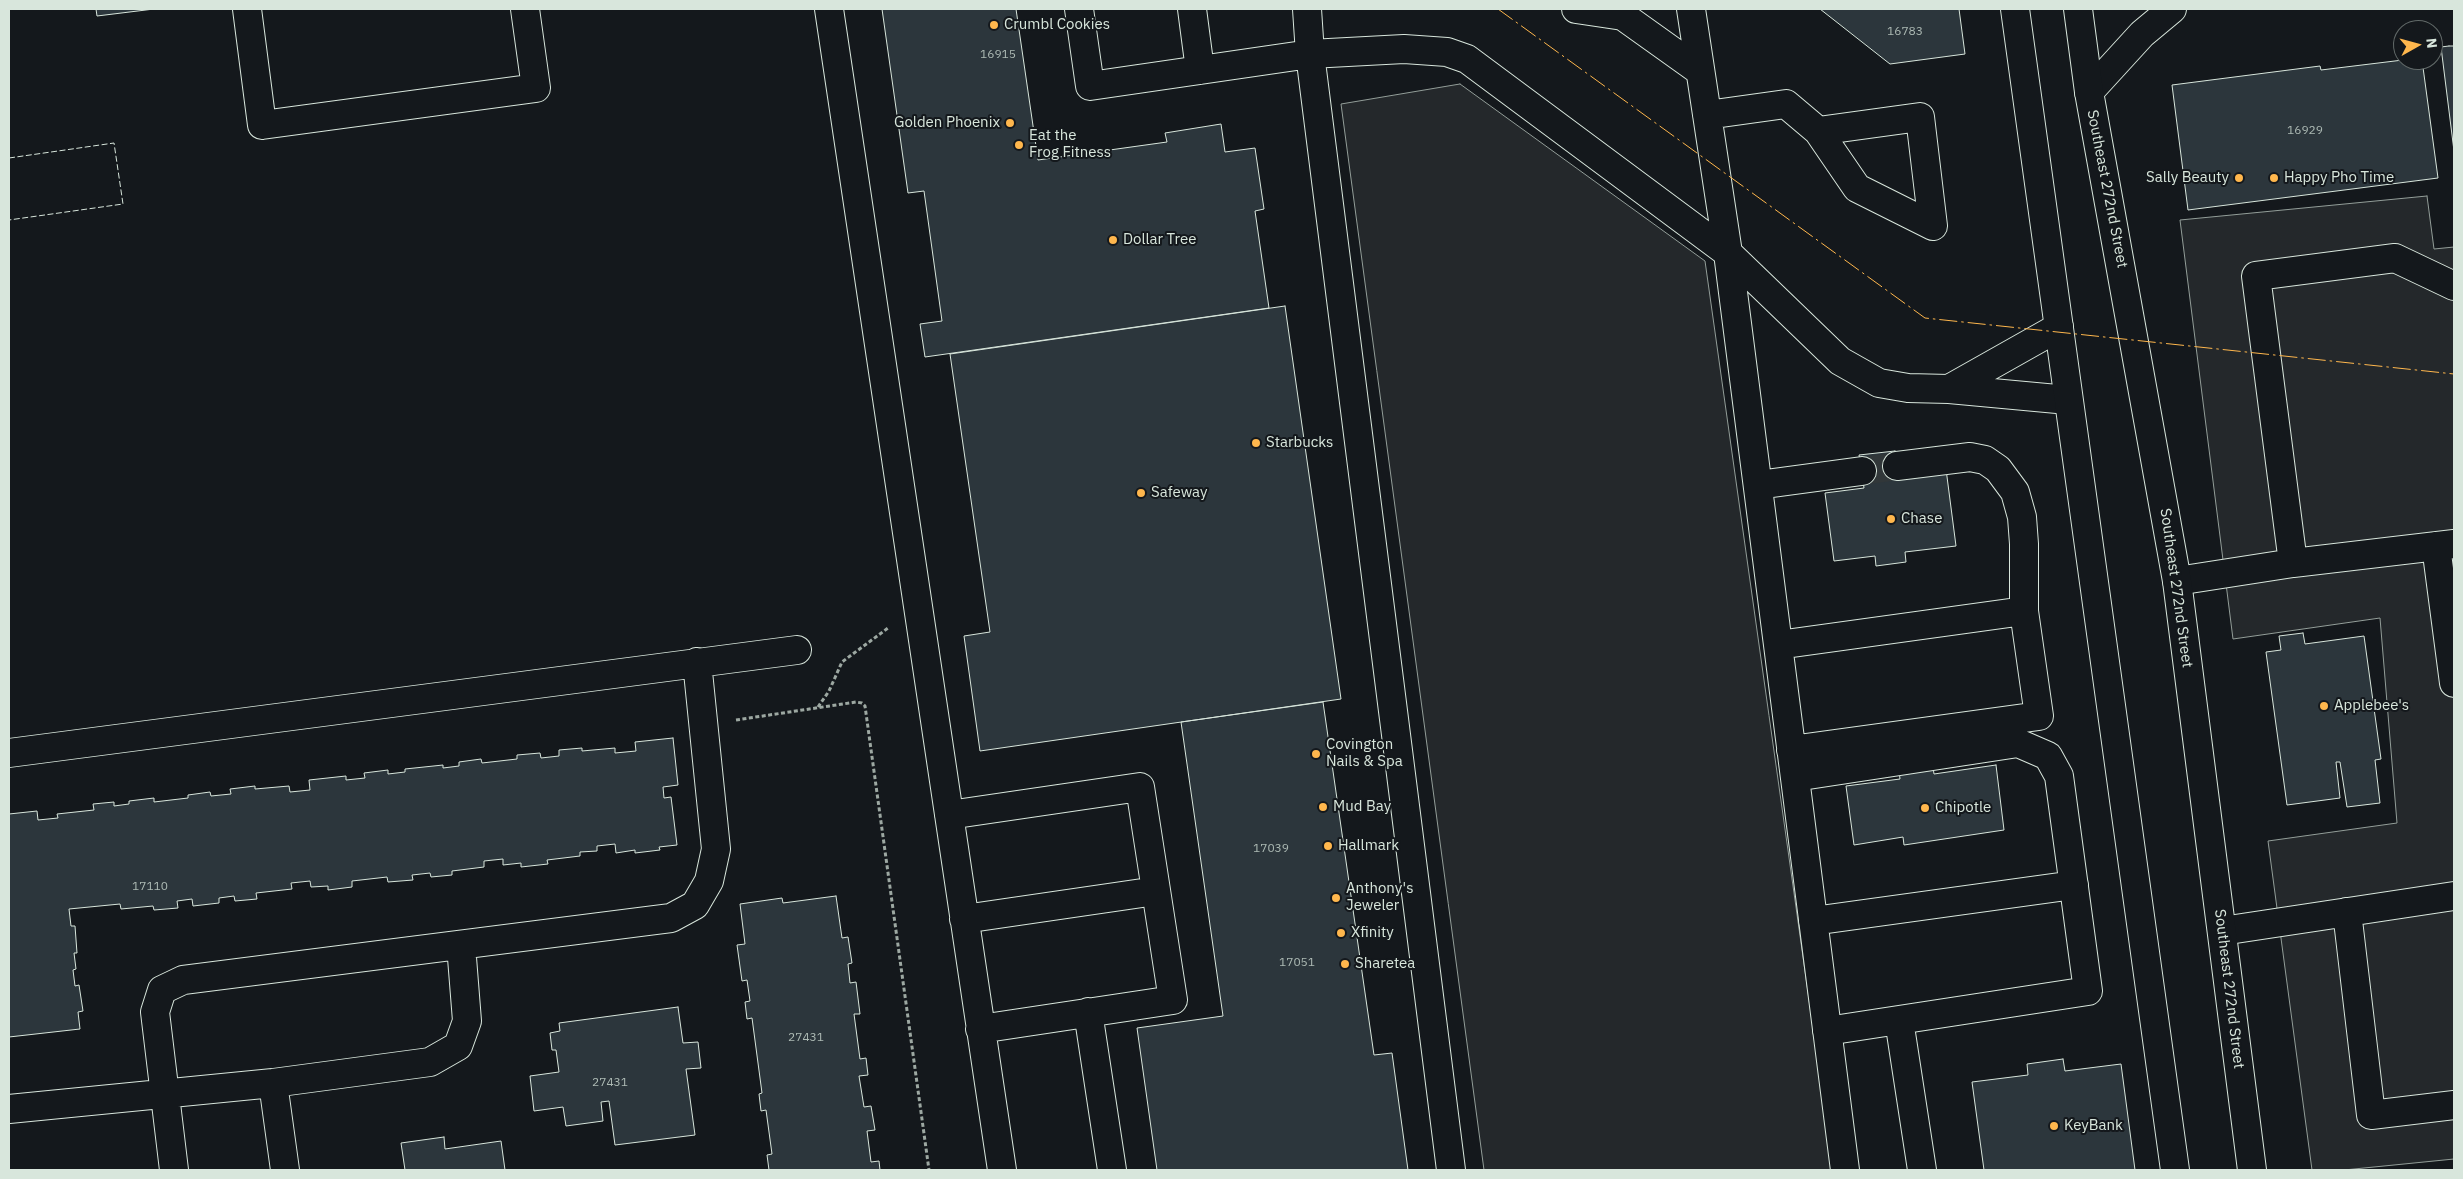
<!DOCTYPE html>
<style>
body{margin:0}
#map{position:relative;width:2463px;height:1179px;overflow:hidden;background:#14181c;font-family:"IBM Plex Sans",sans-serif}
canvas{display:block}
.frame{position:absolute;inset:0;border:10px solid #d8e6dc;pointer-events:none}
.north{position:absolute;left:2393px;top:20px;width:50px;height:50px;box-sizing:border-box;background:#14181c;border:1px solid #626a69;border-radius:50%;rotate:83deg;font-size:14px;font-weight:700;line-height:20px;text-align:center;color:#d8e6dc}
.north::after{content:'';display:block;margin:auto;width:18px;height:22px;background:#ffb74d;clip-path:polygon(50% 0,100% 100%,50% 72%,0 100%)}
</style>
<div id="map">
<canvas width="2463" height="1179"></canvas>
<div class="frame"></div>
<div class="north">N</div>
</div>
<script>
const g = document.querySelector('canvas').getContext('2d');
g.lineJoin = 'round';
function fill(path, color) { g.fillStyle = color; g.fill(path, 'evenodd'); }
const poly = rows => new Path2D(rows.map(r => 'M' + r).join(''));
function strokePath(path, color, width, dash) { g.strokeStyle = color; g.lineWidth = width; g.lineCap = dash ? 'butt' : 'round'; g.setLineDash(dash || []); g.stroke(path); }
function drawText(font, color, halo, rows, align = 'center') {
  g.font = font + ' "IBM Plex Sans",sans-serif'; g.lineWidth = 4; g.setLineDash([]); g.textBaseline = 'middle'; g.strokeStyle = halo; g.fillStyle = color; for (const [text, x, y, turn = 0] of rows) {
    g.save(); g.translate(x, y); g.rotate((+turn || 0) * Math.PI / 180); g.textAlign = isNaN(turn) ? turn : align; if (halo) g.strokeText(text, 0, 0); g.fillText(text, 0, 0); g.restore();
  }
}
const parking = poly([
 [1460,84,1705,261,1833,1170,1484,1170,1341,104,1460,84],
 [2427,196,2434,249,2454,247,2454,1159,2344,1170,2312,1170,2268,841,2397,823,2380,618,2233,639,2180,220,2427,196]
]);
const building = poly([
 [96,9,154,9,97,16,96,9],
 [882,9,1016,9,1038,160,1167,142,1165,133,1221,124,1225,152,1255,148,1264,209,1255,211,1269,308,925,357,920,324,942,321,924,191,908,193,882,9],
 [1820,9,1959,9,1965,54,1890,64,1820,9],
 [2449,46,2454,46,2454,151,2441,47,2449,46],
 [2403,60,2422,60,2438,178,2188,210,2172,85,2320,66,2321,70,2403,60],
 [1285,306,1341,699,980,751,964,636,990,632,950,354,1285,306],
 [1895,451,1898,475,1946,469,1956,546,1905,552,1906,562,1876,566,1875,556,1834,561,1825,493,1864,488,1859,455,1895,451],
 [2303,633,2305,644,2364,636,2381,759,2375,760,2380,803,2347,807,2340,762,2336,762,2340,798,2287,805,2266,652,2281,650,2279,636,2303,633],
 [1323,702,1374,1055,1392,1053,1408,1170,1157,1170,1137,1028,1223,1016,1181,722,1323,702],
 [673,738,678,785,663,787,664,798,671,797,677,845,659,847,660,850,635,853,635,850,616,853,615,844,597,846,597,851,580,852,580,856,547,860,548,864,521,867,521,863,503,865,503,859,484,861,484,867,452,871,452,875,431,877,430,873,412,875,413,880,388,882,387,877,352,881,352,887,328,890,328,886,311,887,310,881,291,883,292,889,256,893,257,899,235,901,234,896,219,898,219,903,193,906,192,899,177,901,178,908,154,910,153,906,121,909,120,904,69,909,71,926,75,926,77,953,74,953,76,969,73,970,75,986,79,985,83,1011,78,1012,80,1029,9,1037,9,814,37,811,38,820,58,818,57,814,94,810,93,804,114,802,114,806,129,804,129,801,154,798,154,802,188,798,188,795,210,792,211,796,231,794,230,789,255,786,255,789,289,786,290,792,310,790,309,780,346,776,346,780,365,778,364,773,388,770,388,774,405,772,405,769,443,765,443,768,459,766,459,762,481,759,482,763,517,759,517,755,540,753,541,758,559,756,559,750,582,748,582,751,615,748,615,753,636,751,635,742,673,738],
 [1996,765,2004,830,1904,845,1903,837,1854,845,1846,786,1900,779,1899,771,1933,767,1934,774,1996,765],
 [836,896,842,938,848,937,852,963,848,964,850,983,856,982,860,1014,854,1014,860,1059,866,1058,868,1075,859,1076,864,1107,871,1106,875,1130,867,1131,871,1162,879,1161,880,1170,769,1170,767,1155,772,1154,766,1110,761,1111,759,1094,762,1093,752,1018,747,1019,745,1002,750,1001,747,980,742,981,737,945,745,944,740,904,782,898,783,903,836,896],
 [678,1007,683,1043,698,1042,701,1068,686,1069,695,1135,615,1145,609,1101,601,1102,603,1121,566,1126,563,1107,534,1111,530,1076,559,1072,556,1050,552,1050,550,1033,560,1031,559,1023,678,1007],
 [2063,1059,2065,1071,2121,1064,2135,1170,1984,1170,1972,1082,2028,1075,2027,1064,2063,1059],
 [444,1137,445,1149,501,1141,505,1170,405,1170,401,1143,444,1137]
]);
const minorTunnel = poly([
 [1862,471,1897,466]
]);
const path = poly([
 [818,707,829,691,842,662,888,628],
 [736,720,856,702,862,703,865,706,929,1170]
]);
const minor = poly([
 [247,9,262,125,536,88,525,9],
 [829,9,1002,1170],
 [1079,9,1090,86,1310,54,1404,49,1447,52,1467,59,1728,253,1840,361,1879,383,1908,388,1949,389],
 [1192,9,1200,70],
 [1307,9,1310,54,1451,1170],
 [1576,9,1623,16,1700,71],
 [1691,9,1728,253,1845,1170],
 [2089,92,2142,34,2172,9],
 [1707,115,1786,104,1818,131,1920,117,1933,226,1857,188,1818,131],
 [2059,327,1949,389,2068,400],
 [1758,485,1862,471],
 [2436,546,2454,683],
 [2293,563,2256,276,2395,258,2454,286],
 [2177,581,2293,563,2454,544],
 [1778,645,2024,611],
 [1791,750,2039,716,2024,611,2024,544,2022,517,2015,492,1998,469,1985,460,1970,457,1897,466],
 [9,753,797,650],
 [1795,777,2018,743,2048,756,2059,776,2088,991,1827,1031],
 [949,815,1140,787,1173,1000,980,1029],
 [2347,912,2371,1115,2454,1105],
 [964,919,1156,891],
 [1813,921,2074,885],
 [2222,931,2454,896],
 [1088,1012,1112,1170],
 [1899,1020,1922,1170],
 [273,1083,285,1170],
 [9,1109,273,1083,430,1062,458,1046,467,1021,461,945],
 [174,1170,155,1012,162,990,183,980,671,918,695,905,709,881,716,849,697,662]
]);
const major = poly([
 [2015,9,2175,1170],
 [2078,9,2089,92,2177,581,2252,1170]
]);
const fence = poly([
 [9,158,114,143,123,204,9,220]
]);
const power = poly([
 [1498,9,1925,318,2454,374]
]);
const markers = [
 [994,25,5,"#ffb74d"],
 [1010,123,5,"#ffb74d"],
 [1019,145,5,"#ffb74d"],
 [2239,178,5,"#ffb74d"],
 [2274,178,5,"#ffb74d"],
 [1113,240,5,"#ffb74d"],
 [1256,443,5,"#ffb74d"],
 [1141,493,5,"#ffb74d"],
 [1891,519,5,"#ffb74d"],
 [2324,706,5,"#ffb74d"],
 [1316,754,5,"#ffb74d"],
 [1323,807,5,"#ffb74d"],
 [1925,808,5,"#ffb74d"],
 [1328,846,5,"#ffb74d"],
 [1336,898,5,"#ffb74d"],
 [1341,933,5,"#ffb74d"],
 [1345,964,5,"#ffb74d"],
 [2054,1126,5,"#ffb74d"]
];
const numberNames = [
 ["16783",1905,32],
 ["16915",998,55],
 ["16929",2305,131],
 ["17039",1271,849],
 ["17110",150,887],
 ["17051",1297,963],
 ["27431",806,1038],
 ["27431",610,1083]
];
const poiNames = [
 ["Crumbl Cookies",1004,25],
 ["Golden Phoenix",1000,123,"right"],
 ["Eat the",1029,136],
 ["Frog Fitness",1029,153],
 ["Sally Beauty",2229,178,"right"],
 ["Happy Pho Time",2284,178],
 ["Dollar Tree",1123,240],
 ["Starbucks",1266,443],
 ["Safeway",1151,493],
 ["Chase",1901,519],
 ["Applebee's",2334,706],
 ["Covington",1326,745],
 ["Nails & Spa",1326,762],
 ["Mud Bay",1333,807],
 ["Chipotle",1935,808],
 ["Hallmark",1338,846],
 ["Anthony's",1346,889],
 ["Jeweler",1346,906],
 ["Xfinity",1351,933],
 ["Sharetea",1355,964],
 ["KeyBank",2064,1126]
];
const streetNames = [
 ["Southeast 272nd Street",2107,189,79],
 ["Southeast 272nd Street",2176,588,82],
 ["Southeast 272nd Street",2229,989,83]
];
fill(parking, '#24282b');
strokePath(parking, '#939e99', 1);
fill(building, '#2c363c');
strokePath(building, '#d8e6dc', 1);
strokePath(minorTunnel, '#313739', 28, [28, 14]);
strokePath(minor, '#d8e6dc', 30);
strokePath(major, '#d8e6dc', 30);
strokePath(path, '#9da8a2', 3, [4, 2.5]);
strokePath(minor, '#14181c', 28);
strokePath(major, '#14181c', 28);
strokePath(fence, '#d8e6dc', 1, [6, 2.5]);
strokePath(power, '#ffb74d', 1, [18, 4, 2.5, 4]);
for (const [x, y, r, color] of markers) { const dot = new Path2D(); dot.arc(x, y, r, 0, 2 * Math.PI); g.fillStyle = color; g.fill(dot); strokePath(dot, '#14181c', 2); }
drawText('12px', '#adbab4', null, numberNames);
drawText('15px', '#d8e6dc', '#14181c', poiNames, 'left');
drawText('15px', '#d8e6dc', '#14181c', streetNames);
</script>
